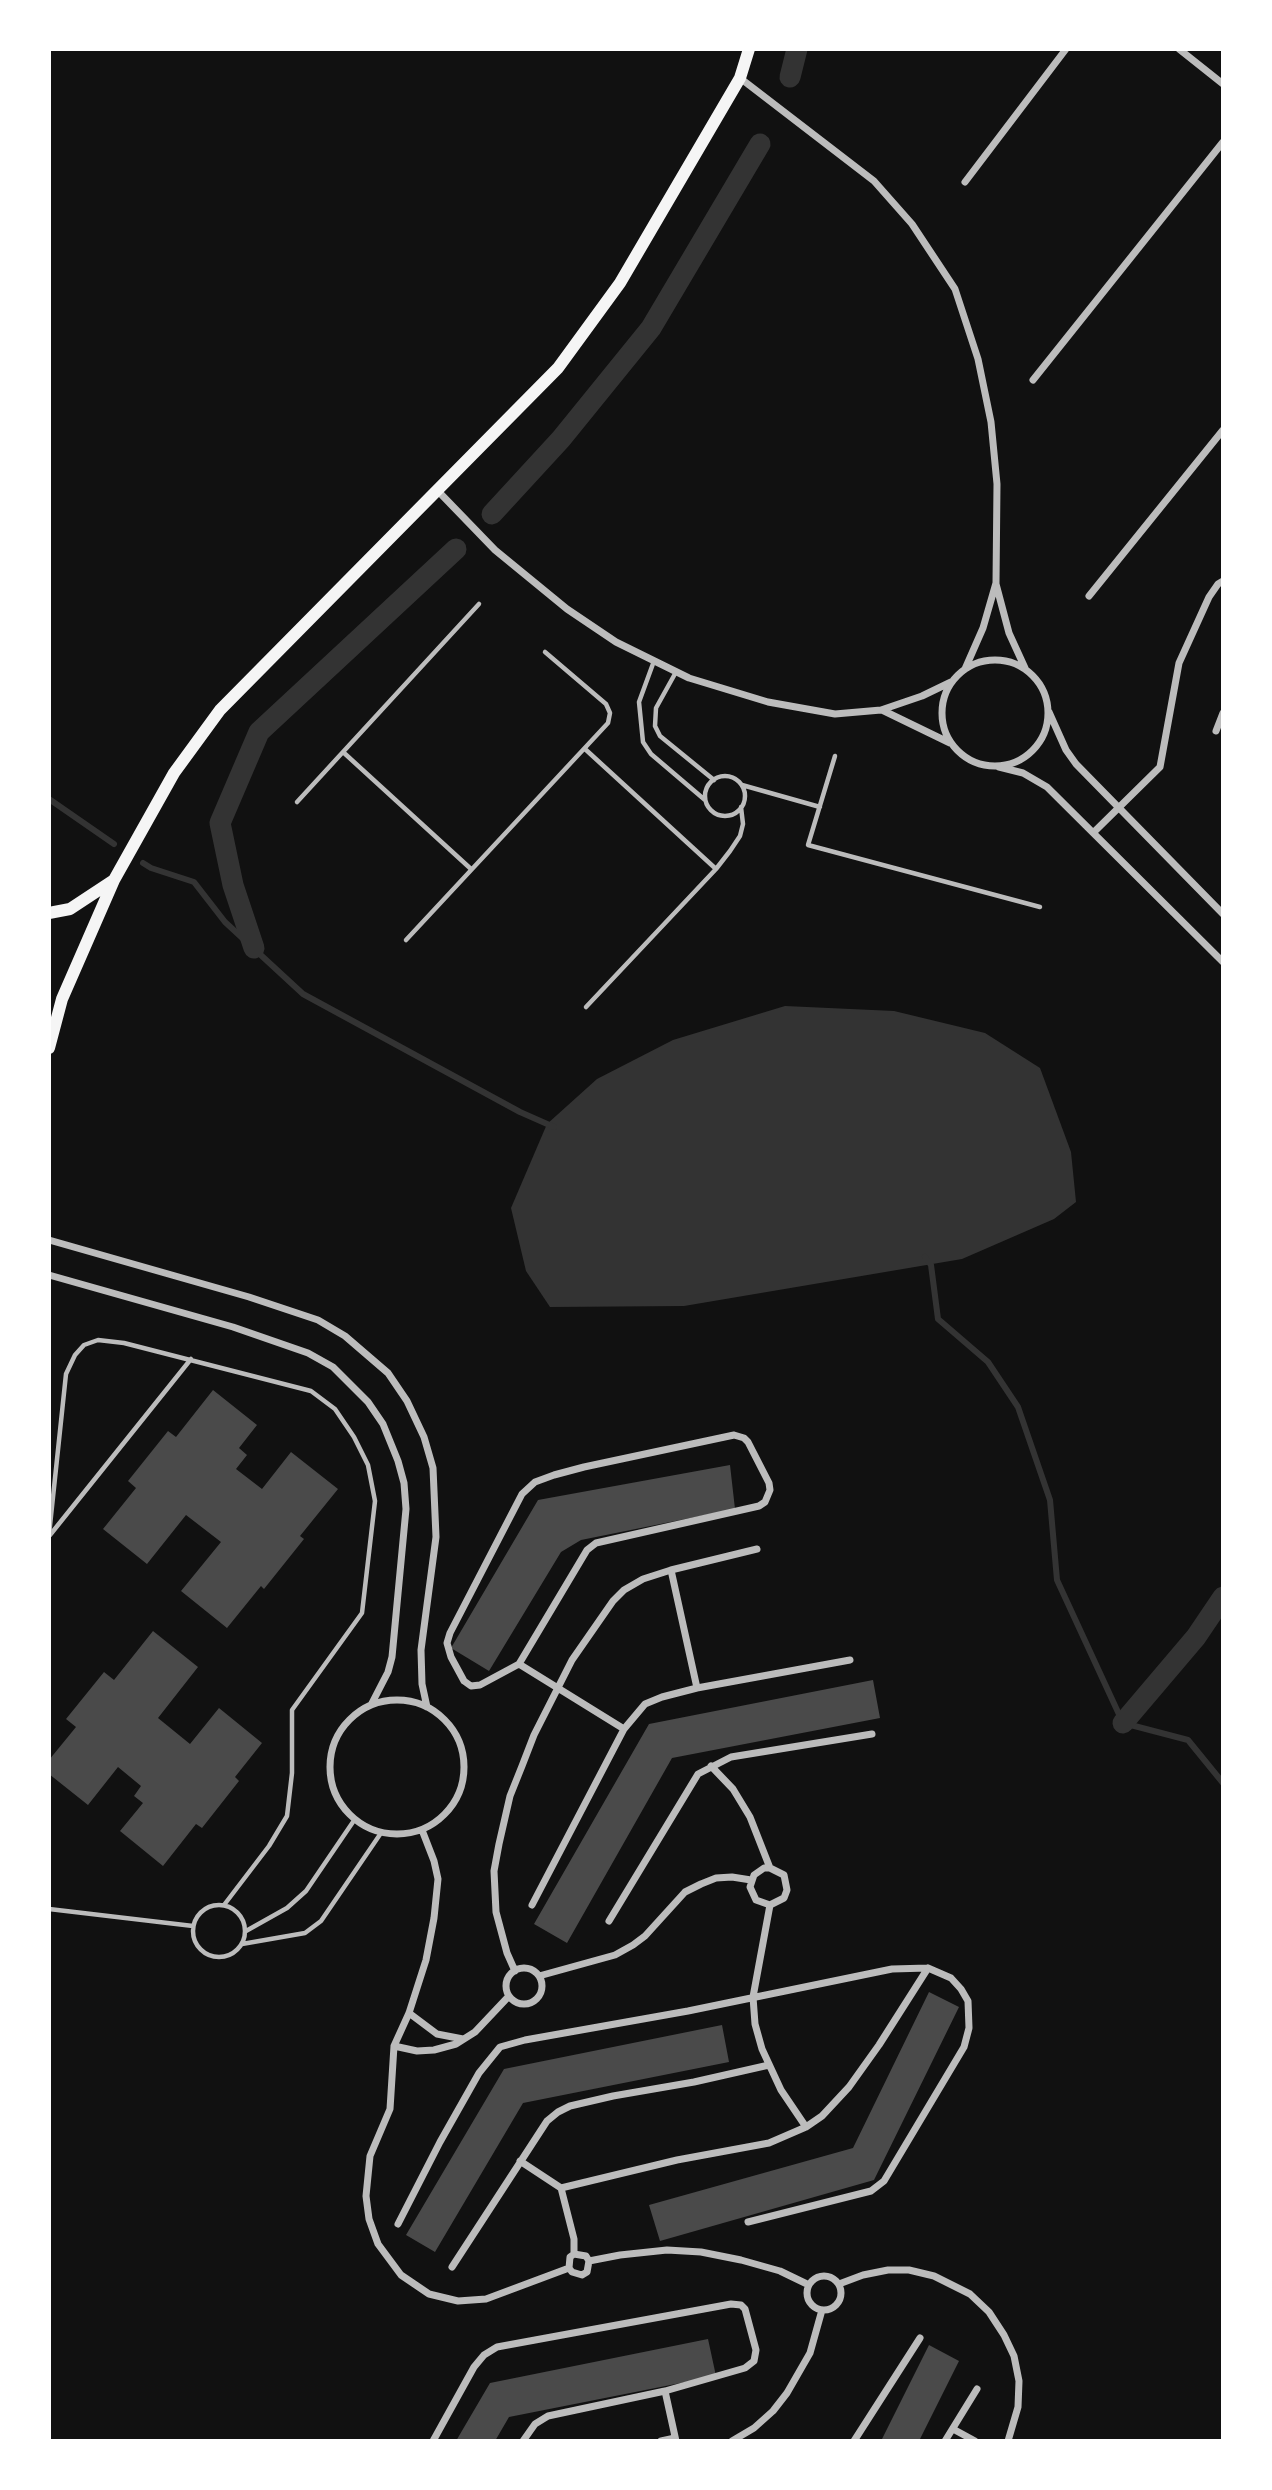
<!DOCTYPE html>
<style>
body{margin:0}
#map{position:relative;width:1272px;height:2490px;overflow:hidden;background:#111;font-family:Figtree,sans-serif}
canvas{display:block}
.frame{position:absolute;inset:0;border:51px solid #fff;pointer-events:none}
</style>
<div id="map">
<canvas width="1272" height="2490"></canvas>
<div class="frame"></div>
</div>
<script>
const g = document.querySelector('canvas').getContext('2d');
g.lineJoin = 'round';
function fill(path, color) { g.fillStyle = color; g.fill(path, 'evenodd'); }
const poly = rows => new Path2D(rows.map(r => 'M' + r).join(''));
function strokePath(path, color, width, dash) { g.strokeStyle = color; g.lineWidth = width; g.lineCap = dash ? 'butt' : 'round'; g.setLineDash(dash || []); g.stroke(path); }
const water = poly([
 [785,1006,894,1011,985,1033,1040,1068,1071,1152,1076,1202,1054,1219,962,1259,684,1306,550,1307,526,1271,511,1208,547,1124,597,1079,673,1040]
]);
const stream = poly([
 [49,799,114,844],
 [143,863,151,868,194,882,225,922,303,994,520,1112,554,1127],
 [925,1257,931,1265,938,1319,988,1362,1018,1407,1050,1500,1057,1580,1123,1723,1188,1740,1223,1783]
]);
const canal = poly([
 [790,77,797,49],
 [492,514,561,439,651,328,760,144],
 [254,948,233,885,220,823,259,732,456,549],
 [1123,1723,1196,1637,1223,1597]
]);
const building = poly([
 [213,1390,257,1425,239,1448,247,1455,236,1469,262,1489,291,1452,338,1489,300,1536,304,1539,264,1589,261,1586,227,1628,181,1591,221,1542,186,1515,147,1564,103,1529,136,1488,128,1481,168,1431,176,1437],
 [730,1465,735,1509,581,1540,561,1552,489,1671,451,1648,538,1500],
 [153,1631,198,1667,158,1718,190,1744,219,1708,262,1743,235,1777,239,1781,202,1828,196,1824,163,1866,120,1831,143,1803,134,1796,141,1786,118,1767,88,1805,49,1774,49,1760,76,1727,66,1719,104,1672,114,1680],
 [873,1680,880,1718,672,1758,567,1943,534,1924,649,1724],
 [929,1992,959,2007,874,2180,660,2241,649,2205,853,2148],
 [722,2025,729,2062,523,2103,435,2252,406,2235,504,2069],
 [708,2339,716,2376,509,2417,495,2441,456,2441,490,2383],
 [929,2345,959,2361,919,2441,881,2441]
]);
const service = poly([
 [654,661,639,702,643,742,651,754,705,800],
 [676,672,656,708,655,726,660,736,714,780],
 [585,749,716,869],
 [343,752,471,869],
 [835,756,808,845,1040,907],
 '705 796a20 20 0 1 1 40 0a20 20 0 1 1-40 0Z',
 [742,785,820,807],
 [297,802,479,604],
 [406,940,608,723,610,713,606,704,545,652],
 [586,1007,716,869,730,851,740,836,743,824,741,807],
 [49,1535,66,1374,75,1355,84,1345,98,1340,124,1343,311,1391,335,1409,354,1437,368,1465,375,1501,362,1613,292,1710,292,1773,287,1816,269,1846,224,1905],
 [50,1535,191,1359],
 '193 1931a26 26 0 1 1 52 0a26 26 0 1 1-52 0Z',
 [49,1909,193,1926],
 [246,1931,287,1908,306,1891,355,1819],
 [242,1944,305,1933,321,1921,381,1833]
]);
const minor = poly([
 [1179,49,1223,84],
 [740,78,874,181,912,224,955,289,978,359,991,422,997,484,996,583,983,628,965,669],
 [965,182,1066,49],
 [1033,380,1223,142],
 [437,490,495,550,567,609,616,642,689,678,768,702,835,714,881,710,922,696,951,682],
 [996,584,1009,633,1025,668],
 [1089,596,1223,430],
 '942 713a53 53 0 1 1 106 0a53 53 0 1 1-106 0Z',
 [882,710,950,743],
 [1049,712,1066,750,1076,764,1223,914],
 [1216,731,1223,713],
 [999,767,1023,773,1047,787,1223,962],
 [1094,832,1160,767,1179,663,1209,597,1218,584,1223,581],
 [49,1240,249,1297,318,1320,345,1336,388,1373,407,1401,424,1437,433,1468,436,1537,421,1650,422,1684,427,1707],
 [49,1275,233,1327,308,1353,333,1367,368,1402,383,1424,398,1461,404,1483,406,1509,392,1657,388,1672,371,1705],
 [734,1435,744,1438,748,1442,769,1483,770,1490,765,1502,759,1506,596,1543,587,1550,519,1664,480,1685,471,1686,464,1681,451,1657,447,1643,450,1633,522,1494,535,1482,554,1475,584,1467,734,1435],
 [671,1570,697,1688],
 [519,1664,624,1729],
 '330 1767a67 67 0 1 1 134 0a67 67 0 1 1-134 0Z',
 [711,1766,733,1789,750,1817,770,1868,784,1875,787,1890,784,1898,770,1905,756,1900,750,1887,754,1875,764,1868,770,1868],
 [422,1830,434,1861,438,1879,434,1918,426,1960,409,2013,394,2046,390,2109,370,2156,366,2196,369,2219,378,2244,401,2275,429,2294,458,2301,486,2299,569,2268],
 [532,1905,624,1729,645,1704,662,1697,697,1688,850,1660],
 [770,1905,753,1997,755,2024,762,2049,781,2090,806,2127],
 [609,1921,698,1774,731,1757,872,1734],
 '506 1986a18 18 0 1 1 36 0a18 18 0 1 1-36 0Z',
 [515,1971,507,1953,496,1912,494,1871,499,1844,510,1796,522,1766,534,1735,572,1660,613,1601,624,1590,643,1579,671,1570,757,1549],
 [539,1976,615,1955,633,1945,645,1936,685,1892,701,1884,716,1878,732,1877,751,1880],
 [409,2013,437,2034,463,2039],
 [394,2046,417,2051,434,2050,456,2044,475,2032,509,1996],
 [520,2161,561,2188,574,2239,574,2254,570,2257,569,2268,572,2272,582,2275,587,2272,589,2261,586,2256,574,2254],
 [561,2188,677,2160,769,2143,806,2127,822,2116,849,2087,879,2045,928,1968],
 [398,2224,440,2142,479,2073,500,2047,525,2040,688,2011,892,1969,928,1968,951,1978,961,1989,968,2001,969,2028,964,2047,884,2181,871,2191,748,2222],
 [589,2261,620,2255,667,2250,701,2252,741,2260,780,2271,809,2285],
 [452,2267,547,2121,558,2112,570,2106,613,2096,694,2082,769,2065],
 '807 2293a17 17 0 1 1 34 0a17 17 0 1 1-34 0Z',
 [839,2284,863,2275,888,2270,909,2270,934,2276,970,2294,989,2312,1004,2335,1014,2356,1019,2381,1018,2407,1008,2441],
 [665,2391,676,2441],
 [953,2429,975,2441],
 [433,2441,474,2367,484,2355,497,2347,731,2304,741,2305,745,2309,756,2350,754,2361,745,2368,665,2391,548,2416,535,2424,523,2441],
 [661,2441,675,2438],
 [732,2441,754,2428,773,2411,787,2393,810,2353,822,2310],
 [854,2441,920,2338],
 [945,2441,977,2389]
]);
const secondary = poly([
 [49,913,70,909,114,880],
 [49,1048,62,999,114,880,174,773,220,710,558,368,620,283,740,78,749,49]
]);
fill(water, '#333');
strokePath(stream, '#333', 6);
strokePath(canal, '#333', 21);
fill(building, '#4a4a4a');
strokePath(service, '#bcbcbc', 4.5);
strokePath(minor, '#bcbcbc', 7);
strokePath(secondary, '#f5f5f5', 12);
</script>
